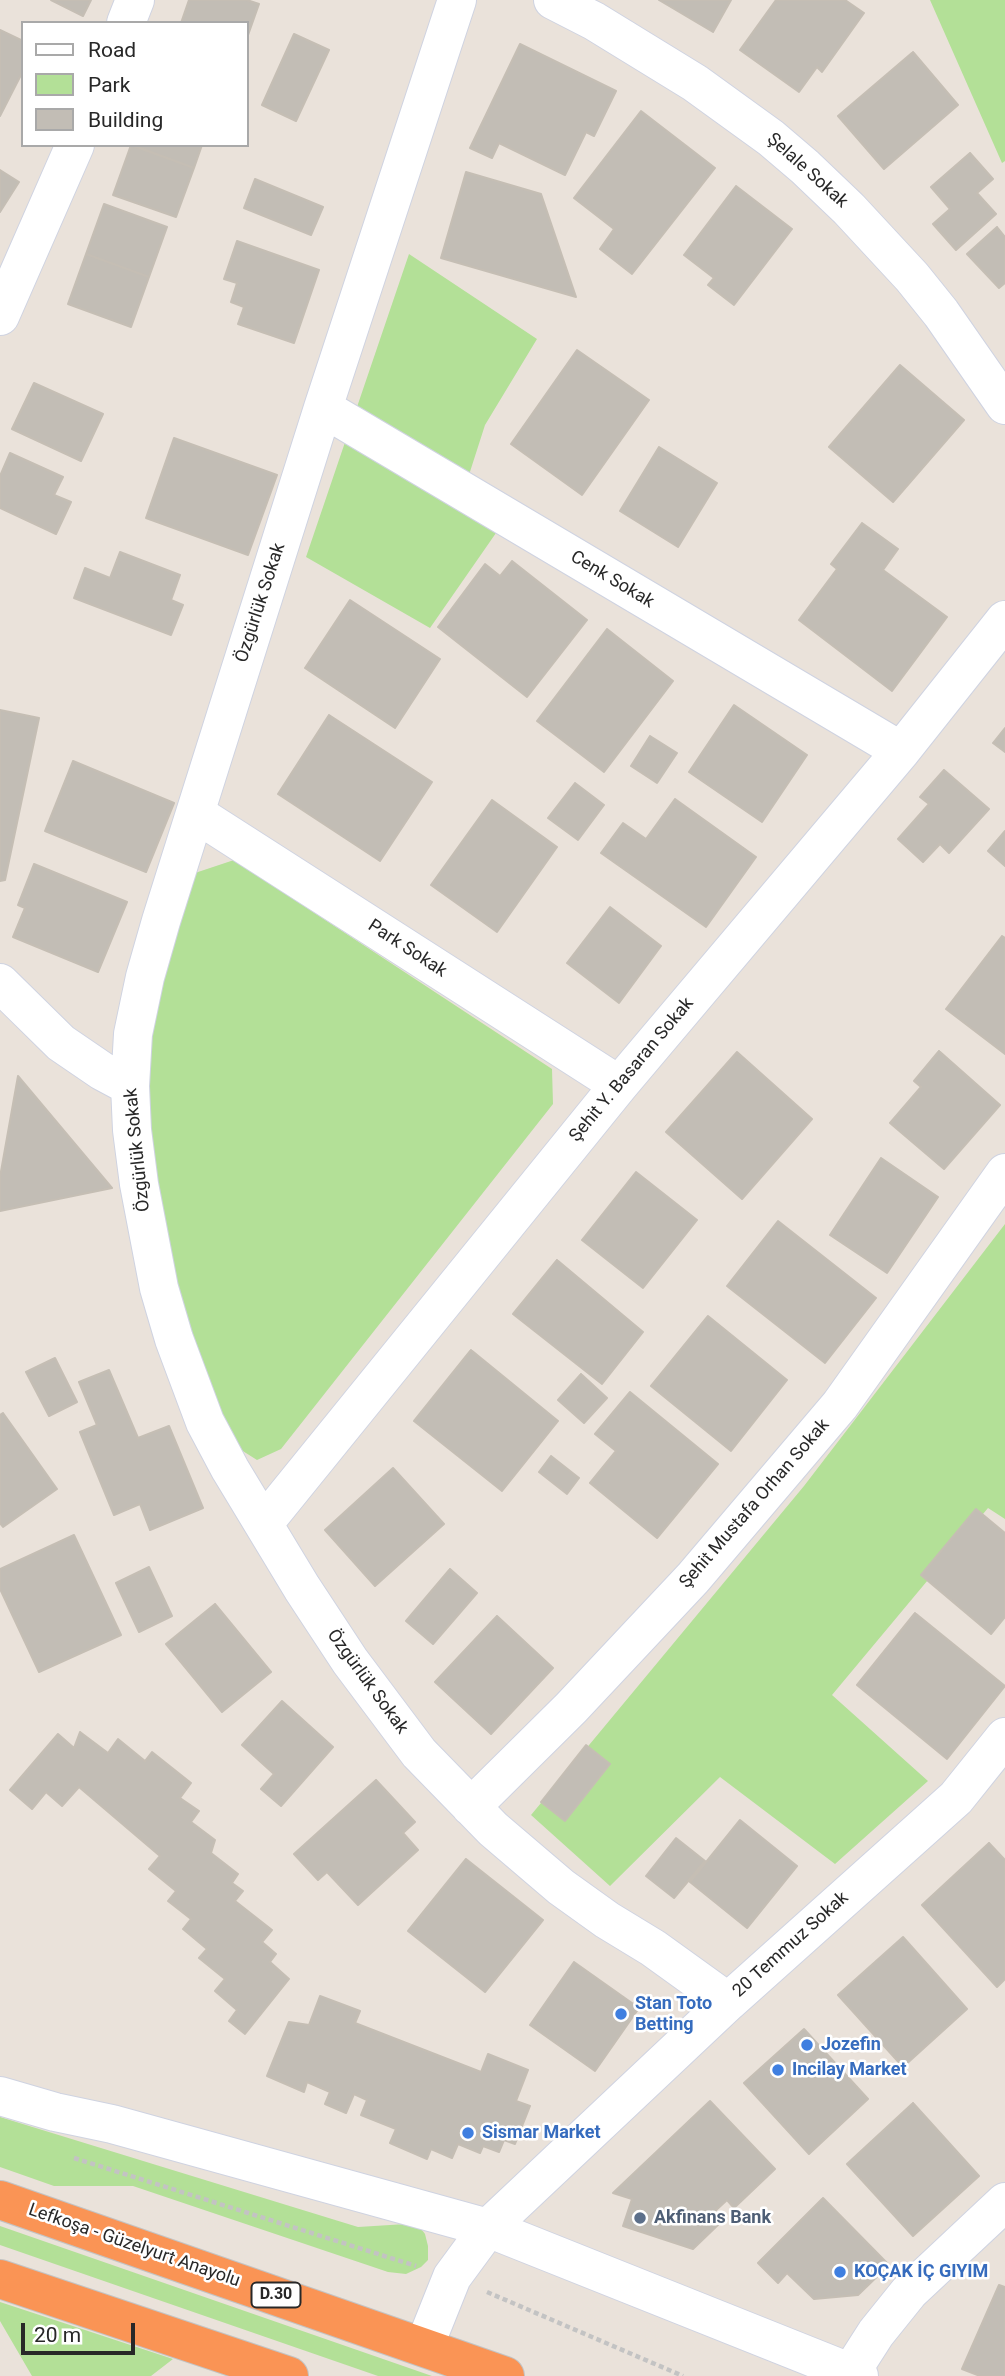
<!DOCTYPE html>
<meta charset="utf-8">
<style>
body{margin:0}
#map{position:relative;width:1005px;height:2376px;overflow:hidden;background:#eae2da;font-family:Roboto,sans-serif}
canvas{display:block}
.legend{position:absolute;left:21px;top:21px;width:228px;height:126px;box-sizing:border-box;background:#fff;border:2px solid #a9a9a9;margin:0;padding:9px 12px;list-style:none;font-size:21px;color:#282828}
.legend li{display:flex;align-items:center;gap:14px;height:35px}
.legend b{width:35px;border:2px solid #a9a9a9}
.scale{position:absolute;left:21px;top:2323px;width:114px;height:32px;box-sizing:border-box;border:4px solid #282828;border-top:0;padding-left:9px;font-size:21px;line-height:24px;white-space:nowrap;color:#282828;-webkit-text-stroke:5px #fff;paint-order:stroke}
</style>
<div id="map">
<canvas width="1005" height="2376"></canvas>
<ul class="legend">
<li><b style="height:9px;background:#fff"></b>Road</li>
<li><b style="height:19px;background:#b3e097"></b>Park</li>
<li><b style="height:19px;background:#c2bdb5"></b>Building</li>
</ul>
<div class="scale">20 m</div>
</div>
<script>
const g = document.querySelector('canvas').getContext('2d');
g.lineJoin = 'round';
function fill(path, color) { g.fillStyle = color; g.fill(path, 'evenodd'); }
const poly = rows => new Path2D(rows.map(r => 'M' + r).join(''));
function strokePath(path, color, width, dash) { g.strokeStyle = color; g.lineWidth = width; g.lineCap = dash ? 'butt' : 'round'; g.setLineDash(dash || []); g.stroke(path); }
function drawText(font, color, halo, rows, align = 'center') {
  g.font = font + ' Roboto,sans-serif'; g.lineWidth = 5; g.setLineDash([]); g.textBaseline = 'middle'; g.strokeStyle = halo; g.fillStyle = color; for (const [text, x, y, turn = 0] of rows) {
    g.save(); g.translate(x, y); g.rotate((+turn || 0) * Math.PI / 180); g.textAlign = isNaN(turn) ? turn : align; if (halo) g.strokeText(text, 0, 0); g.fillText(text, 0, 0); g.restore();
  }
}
const green = poly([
 [930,0,1005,0,1005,161,1002,163],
 [409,254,537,339,485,425,459,506,496,533,430,628,306,557],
 [234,860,552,1069,553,1104,281,1449,257,1460,227,1441,175,1283,142,1093,158,959,189,875],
 [1005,1224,1005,1519,988,1508,832,1695,928,1781,835,1864,720,1777,610,1886,531,1815,804,1486],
 [0,2117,358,2227,406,2224,419,2226,425,2234,428,2246,428,2260,421,2267,406,2274,388,2272,133,2186,54,2186,0,2167],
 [0,2226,432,2376,378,2376,0,2245],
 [0,2302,173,2359,151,2376,32,2376,0,2321]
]);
const building = poly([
 [51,0,91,0,83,16,51,0],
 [189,0,247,0,259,4,247,38,247,23,181,23,189,0],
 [659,0,731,0,713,32,659,0],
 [776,0,845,0,864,13,822,72,817,67,799,92,740,50,776,0],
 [0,30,23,41,23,71,0,116,0,30],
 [294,34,329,50,296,121,262,105,294,34],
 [520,44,616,91,594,136,586,132,565,175,499,143,492,158,470,148,520,44],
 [913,52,958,105,884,169,838,116,913,52],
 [641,111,715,168,632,274,600,249,614,229,574,198,641,111],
 [131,145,194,168,176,217,113,195,131,145],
 [132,145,202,145,194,168,132,145],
 [970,153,993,179,977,193,996,214,956,250,933,224,950,209,931,187,970,153],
 [0,170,19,182,0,212,0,170],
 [466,172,541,194,576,297,441,258,466,172],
 [255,179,323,207,311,235,244,208,255,179],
 [736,186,792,229,734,305,708,285,714,278,684,255,736,186],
 [104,204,167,227,149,277,86,254,104,204],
 [997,227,1005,237,1005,283,999,288,967,254,997,227],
 [237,241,319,270,294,343,238,324,244,307,231,302,237,283,224,279,237,241],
 [86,254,149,277,131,327,68,304,86,254],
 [577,350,649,400,582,495,511,444,577,350],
 [900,365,964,420,893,502,829,447,900,365],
 [34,383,103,414,81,461,12,429,34,383],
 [174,438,277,475,248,555,146,518,174,438],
 [659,447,717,483,678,547,620,511,659,447],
 [10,453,63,477,54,495,71,502,56,534,0,508,0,476,10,453],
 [862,523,898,549,883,570,947,617,892,691,799,620,837,569,831,564,862,523],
 [120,552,180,575,171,600,183,605,171,635,74,598,85,568,110,578,120,552],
 [512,561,587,620,527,697,438,627,485,564,500,576,512,561],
 [350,600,440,659,395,728,305,668,350,600],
 [607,629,673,681,604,772,537,721,607,629],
 [734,705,807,755,762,822,689,772,734,705],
 [0,710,39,718,5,880,0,881,0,710],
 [329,715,432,782,380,861,278,794,329,715],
 [1005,728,1005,752,993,743,1005,728],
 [650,736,677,753,657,783,631,766,650,736],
 [73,761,174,803,146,872,45,831,73,761],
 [944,770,989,809,949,853,940,844,923,862,898,839,929,804,920,797,944,770],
 [575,783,604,805,578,840,548,818,575,783],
 [675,799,756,857,706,927,601,853,623,823,646,839,675,799],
 [492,800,557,847,497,932,431,885,492,800],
 [1005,831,1005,866,988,851,1005,831],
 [34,864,127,902,98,972,13,937,25,908,18,905,34,864],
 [610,907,661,946,619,1003,567,963,610,907],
 [1002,936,1005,938,1005,1054,946,1009,1002,936],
 [939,1051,1000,1105,944,1169,890,1123,921,1087,914,1081,939,1051],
 [737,1052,812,1119,742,1199,666,1132,737,1052],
 [18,1076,112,1188,0,1211,0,1177,18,1076],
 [881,1158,938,1197,887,1273,830,1235,881,1158],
 [636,1172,697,1220,643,1288,582,1240,636,1172],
 [778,1221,876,1298,825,1363,727,1286,778,1221],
 [557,1260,643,1332,602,1384,513,1314,557,1260],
 [708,1316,787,1380,731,1451,651,1386,708,1316],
 [471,1350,558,1421,502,1491,414,1421,471,1350],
 [55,1358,77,1402,49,1416,26,1372,55,1358],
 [109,1370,138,1438,169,1426,203,1508,150,1530,140,1504,114,1515,80,1432,97,1425,79,1382,109,1370],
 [581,1374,607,1398,584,1423,558,1400,581,1374],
 [630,1392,718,1464,657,1538,590,1483,616,1451,595,1434,630,1392],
 [3,1413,57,1489,3,1527,0,1523,0,1415,3,1413],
 [551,1456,579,1478,567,1494,539,1472,551,1456],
 [393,1468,444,1524,375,1586,325,1530,393,1468],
 [976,1509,1005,1533,1005,1617,991,1634,921,1575,976,1509],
 [74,1535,121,1635,39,1672,0,1589,0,1569,74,1535],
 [149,1567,172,1616,139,1632,116,1583,149,1567],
 [450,1569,477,1593,433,1644,406,1621,450,1569],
 [215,1604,271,1672,222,1712,166,1644,215,1604],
 [915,1613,1005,1686,947,1759,857,1685,915,1613],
 [497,1616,553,1668,491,1734,435,1682,497,1616],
 [282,1701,333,1747,281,1806,261,1789,274,1774,242,1745,282,1701],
 [80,1732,108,1753,118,1739,145,1761,152,1752,191,1783,180,1798,199,1811,191,1822,215,1840,211,1853,238,1874,232,1883,243,1891,235,1901,272,1930,262,1942,276,1954,270,1962,289,1979,245,2034,229,2021,237,2010,215,1991,225,1979,199,1958,207,1949,183,1929,191,1919,168,1901,176,1891,149,1869,160,1856,79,1787,62,1806,46,1792,32,1809,10,1790,58,1734,74,1748,80,1732],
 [586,1745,610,1764,565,1821,541,1802,586,1745],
 [376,1780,415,1822,403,1833,418,1850,358,1905,327,1872,318,1880,294,1854,376,1780],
 [740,1820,797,1866,747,1928,690,1882,740,1820],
 [676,1838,705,1861,674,1898,646,1876,676,1838],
 [989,1843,1005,1860,1005,1979,997,1987,922,1905,989,1843],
 [466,1859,543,1920,485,1992,408,1931,466,1859],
 [903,1937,967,2009,903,2067,838,1995,903,1937],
 [574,1962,639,2008,595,2071,530,2025,574,1962],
 [320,1996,360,2011,355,2023,481,2072,488,2054,528,2070,516,2101,530,2106,515,2144,504,2140,499,2152,483,2146,480,2153,458,2144,452,2158,431,2149,427,2159,390,2143,396,2129,361,2115,367,2100,354,2094,346,2113,325,2104,330,2092,307,2082,304,2092,267,2076,289,2022,309,2025,320,1996],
 [804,2029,868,2099,809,2154,744,2083,804,2029],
 [710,2101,775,2169,734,2208,727,2200,713,2213,721,2222,693,2249,623,2226,632,2199,613,2193,710,2101],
 [913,2103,979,2176,913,2236,847,2164,913,2103],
 [823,2198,889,2265,858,2295,814,2299,787,2273,778,2283,758,2263,823,2198],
 [999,2285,1005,2287,1005,2376,980,2376,962,2369,999,2285]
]);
const path = poly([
 [74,2158,416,2266],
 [487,2292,683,2376]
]);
const minor = poly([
 [457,0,323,408,161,921,145,977,133,1034,130,1086,132,1130,139,1184,159,1288,174,1339,205,1422,230,1469,302,1588,350,1661,419,1753,493,1829,561,1887,607,1920,653,1948,728,2002],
 [553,0,594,21,695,83,771,138,805,167,849,209,912,277,941,313,1005,405],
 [126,23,135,0],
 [0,316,75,145],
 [323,408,901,751],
 [195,813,619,1085],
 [0,983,61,1043,102,1071,130,1086],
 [264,1523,619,1085,901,751,1005,620],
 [471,1807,571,1708,693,1578,840,1405,1005,1173],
 [0,2096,55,2112,112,2124,488,2228,859,2376],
 [424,2347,452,2277,488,2228,728,2002,956,1798,1005,1737],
 [851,2372,876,2333,909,2292,1005,2202]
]);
const highway = poly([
 [0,2200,505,2376],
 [0,2279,289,2376]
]);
const markers = [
 [621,2014,7,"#3f7fe0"],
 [807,2045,7,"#3f7fe0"],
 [778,2070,7,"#3f7fe0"],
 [468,2133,7,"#3f7fe0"],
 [640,2218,7,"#5c6f8a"],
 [840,2272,7,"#3f7fe0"]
];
const shields = [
 [276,2295,49]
];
const shieldNames = [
 ["D.30",276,2295]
];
const streetNames = [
 ["Şelale Sokak",807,171,42],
 ["Cenk Sokak",612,580,31],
 ["Özgürlük Sokak",261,603,-72],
 ["Park Sokak",407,949,33],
 ["Şehit Y. Basaran Sokak",632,1070,-50],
 ["Özgürlük Sokak",138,1150,-96],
 ["Şehit Mustafa Orhan Sokak",755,1504,-49],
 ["Özgürlük Sokak",367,1682,54],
 ["20 Temmuz Sokak",791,1945,-42],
 ["Lefkoşa - Güzelyurt Anayolu",134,2246,19]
];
const shopNames = [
 ["Stan Toto",635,2004],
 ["Betting",635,2025],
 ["Jozefin",821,2045],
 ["Incilay Market",792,2070],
 ["Sismar Market",482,2133],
 ["KOÇAK İÇ GIYIM",854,2272]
];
const serviceNames = [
 ["Akfinans Bank",654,2218]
];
fill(green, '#b3e097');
fill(building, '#c2bdb5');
strokePath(building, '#c5beb4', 2);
strokePath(minor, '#cfd3e1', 40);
strokePath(highway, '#c3c3c3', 40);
strokePath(path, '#c3c3c3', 4.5, [5, 3.5]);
strokePath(minor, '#fff', 38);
strokePath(highway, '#fa9455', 38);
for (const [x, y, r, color] of markers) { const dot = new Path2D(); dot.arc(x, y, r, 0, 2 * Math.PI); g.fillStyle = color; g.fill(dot); strokePath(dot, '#fff', 2.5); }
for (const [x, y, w] of shields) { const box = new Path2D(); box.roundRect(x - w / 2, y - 12.5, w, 25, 5); g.fillStyle = '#fff'; g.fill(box); strokePath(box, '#282828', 2); }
drawText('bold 16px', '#282828', null, shieldNames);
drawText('18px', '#282828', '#fff', streetNames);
drawText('bold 18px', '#366cbe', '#fff', shopNames, 'left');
drawText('bold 18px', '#4e5e75', '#fff', serviceNames, 'left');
</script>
